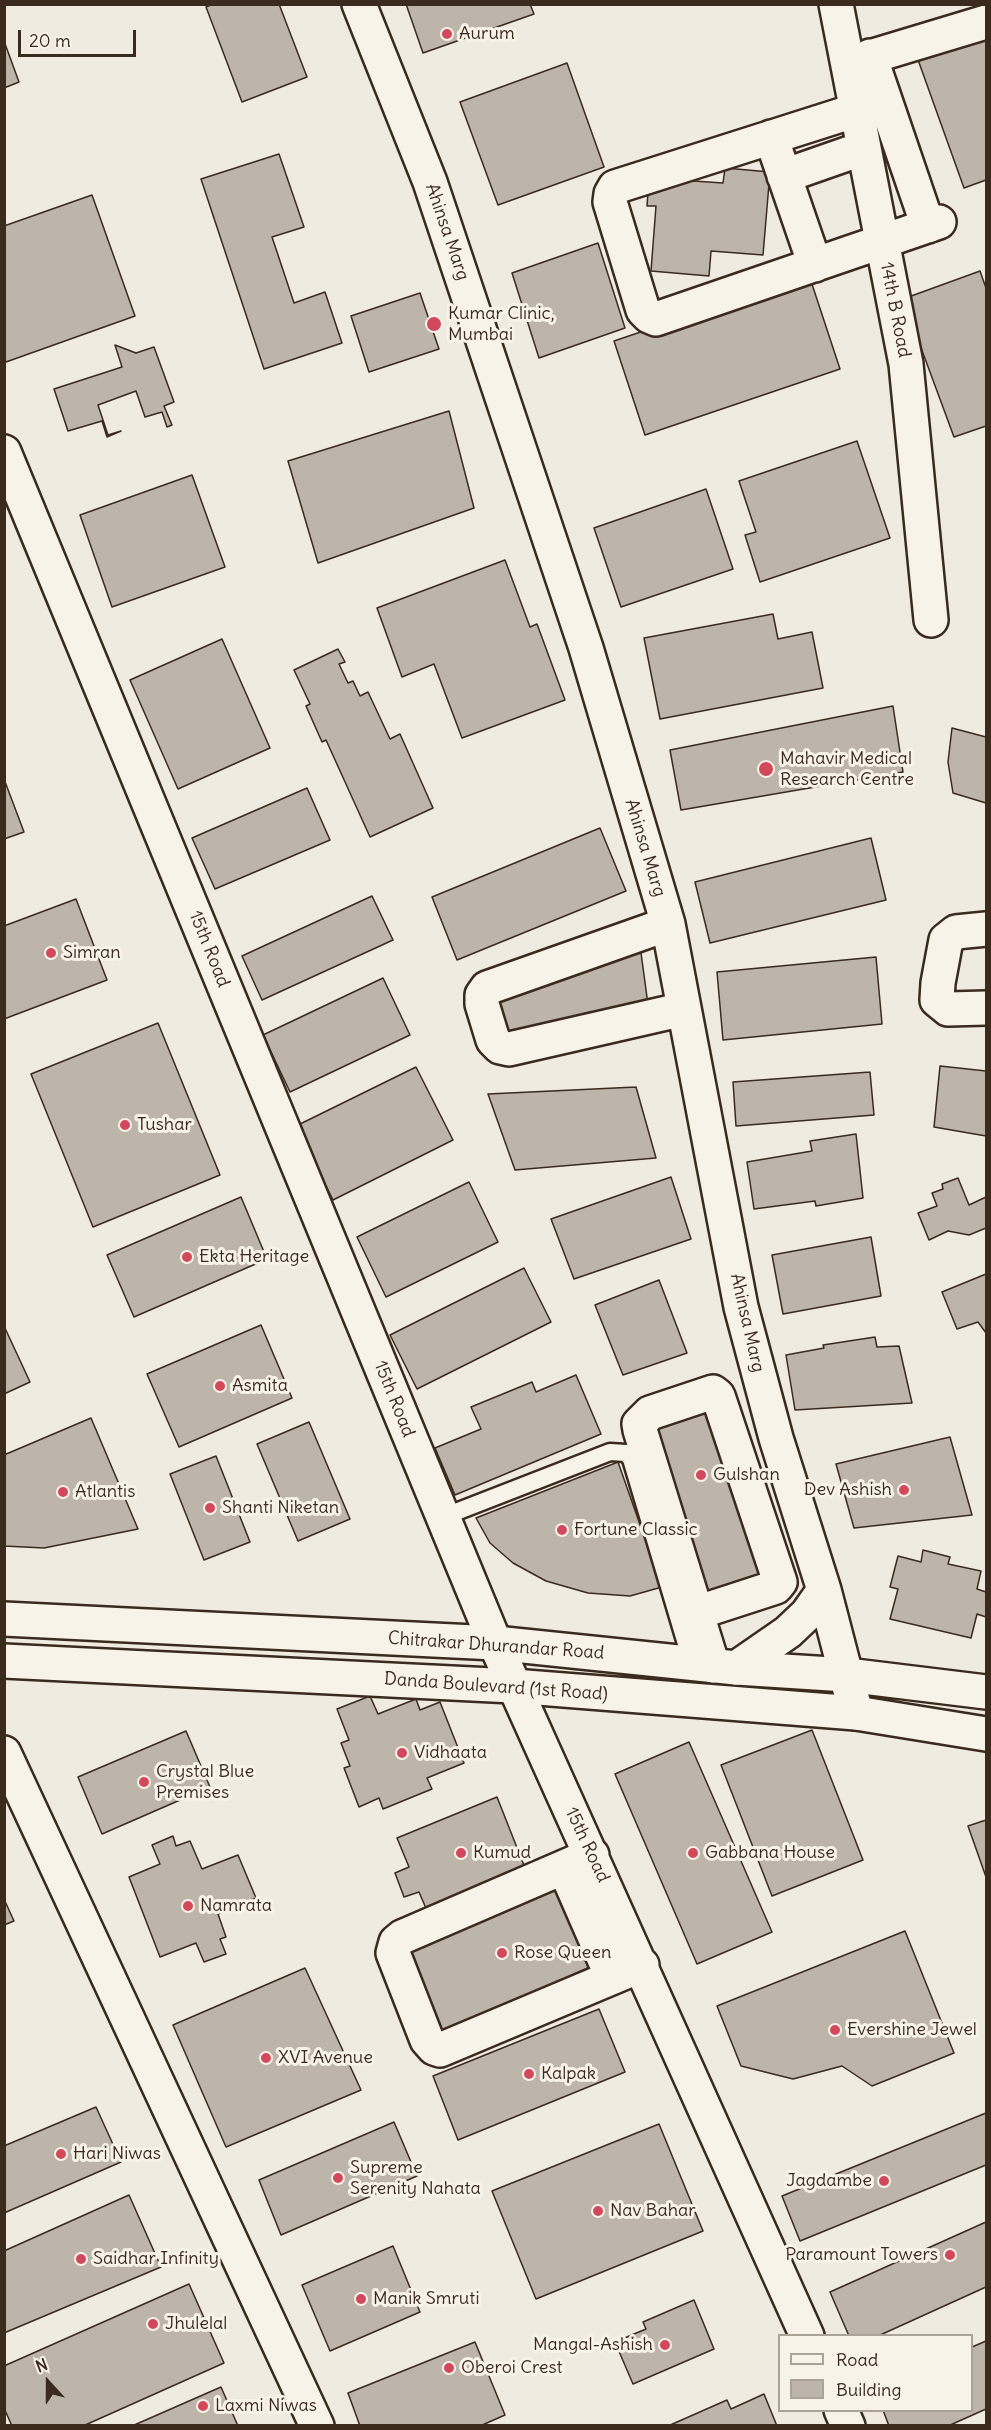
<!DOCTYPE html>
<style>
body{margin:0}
#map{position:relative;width:991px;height:2430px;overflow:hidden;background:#efebe0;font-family:Delius,sans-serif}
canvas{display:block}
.frame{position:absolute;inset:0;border:6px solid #3b2a1e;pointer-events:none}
.legend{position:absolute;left:778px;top:2334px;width:195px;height:78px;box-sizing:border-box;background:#f7f3e8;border:2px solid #aca397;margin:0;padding:8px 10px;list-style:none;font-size:18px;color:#3b2a1e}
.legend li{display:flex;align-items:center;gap:12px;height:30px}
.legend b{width:30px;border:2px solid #aca397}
.north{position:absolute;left:18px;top:2352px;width:60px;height:60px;-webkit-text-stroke:4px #f7f3e8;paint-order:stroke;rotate:339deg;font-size:16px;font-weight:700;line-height:24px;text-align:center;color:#3b2a1e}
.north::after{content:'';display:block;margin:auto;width:21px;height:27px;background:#3b2a1e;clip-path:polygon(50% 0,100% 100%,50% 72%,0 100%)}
.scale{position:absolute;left:18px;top:30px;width:118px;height:27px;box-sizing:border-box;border:3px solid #3b2a1e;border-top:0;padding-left:8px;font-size:18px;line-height:21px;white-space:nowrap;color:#3b2a1e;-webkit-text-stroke:4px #f7f3e8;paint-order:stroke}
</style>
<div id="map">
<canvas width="991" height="2430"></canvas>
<div class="frame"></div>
<ul class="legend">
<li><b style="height:8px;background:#f7f3e8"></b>Road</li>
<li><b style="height:16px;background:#bdb5aa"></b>Building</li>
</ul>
<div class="north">N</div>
<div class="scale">20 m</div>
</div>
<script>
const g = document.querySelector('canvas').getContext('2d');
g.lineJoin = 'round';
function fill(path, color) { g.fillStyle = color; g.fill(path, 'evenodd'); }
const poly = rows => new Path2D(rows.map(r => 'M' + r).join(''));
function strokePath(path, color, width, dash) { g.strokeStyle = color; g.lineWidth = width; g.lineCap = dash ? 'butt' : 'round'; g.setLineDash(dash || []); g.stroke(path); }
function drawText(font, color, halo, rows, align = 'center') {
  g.font = font + ' Delius,sans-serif'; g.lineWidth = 6; g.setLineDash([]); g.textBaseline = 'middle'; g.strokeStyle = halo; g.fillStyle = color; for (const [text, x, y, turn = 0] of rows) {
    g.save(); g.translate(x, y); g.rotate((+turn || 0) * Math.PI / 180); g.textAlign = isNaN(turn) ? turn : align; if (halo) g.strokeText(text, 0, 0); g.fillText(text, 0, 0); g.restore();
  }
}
const building = poly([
 [213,4,279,4,307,77,242,102,206,7,213,4],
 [406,4,530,4,534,14,423,53,406,4],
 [986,31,986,180,964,188,917,57,986,31],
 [4,41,19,82,4,88,4,41],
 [567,63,604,167,498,205,460,102,567,63],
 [279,154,304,227,272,237,294,303,325,292,342,343,264,369,201,179,279,154],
 [725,168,770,172,763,255,711,251,709,276,651,271,656,206,647,206,649,178,723,183,725,168],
 [92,195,135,316,6,362,4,357,4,226,92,195],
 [598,243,625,328,539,358,512,273,598,243],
 [980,271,986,288,986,426,954,437,903,299,980,271],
 [809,275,840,369,645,435,614,341,809,275],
 [420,293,439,349,369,372,351,316,420,293],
 [115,345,136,353,154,347,174,402,164,406,172,425,167,427,162,412,145,417,136,391,98,405,108,435,121,431,107,437,102,421,68,431,54,389,122,367,115,345],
 [449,411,474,508,318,563,288,461,449,411],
 [857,441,890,538,760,582,745,535,756,532,739,481,857,441],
 [192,475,225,567,112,607,80,515,192,475],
 [706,489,733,569,621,607,594,528,706,489],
 [505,560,530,627,537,624,565,700,462,738,434,664,402,677,377,608,505,560],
 [773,614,778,639,812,632,823,688,660,719,644,638,773,614],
 [222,639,270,748,178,789,130,680,222,639],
 [338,649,345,662,339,664,348,683,353,681,360,696,368,692,390,739,400,734,433,808,370,837,326,740,322,742,306,706,310,704,294,670,338,649],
 [893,706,903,772,681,810,670,750,893,706],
 [952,728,986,737,986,803,953,793,948,762,952,728],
 [4,779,24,832,4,839,4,779],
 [307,788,330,840,215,889,192,838,307,788],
 [600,828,626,891,457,960,432,897,600,828],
 [871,838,886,900,710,943,695,882,871,838],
 [372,896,393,940,262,1000,242,956,372,896],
 [76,899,107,980,4,1019,4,926,76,899],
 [639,938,649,1012,495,1034,486,1003,639,938],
 [876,957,882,1024,723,1040,717,972,876,957],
 [383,978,410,1035,290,1092,263,1035,383,978],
 [158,1023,220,1175,93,1227,31,1074,158,1023],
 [940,1066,986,1071,986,1136,934,1127,940,1066],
 [416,1067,453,1140,333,1200,296,1126,416,1067],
 [870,1072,874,1115,736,1126,733,1082,870,1072],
 [636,1087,656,1158,515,1170,488,1094,636,1087],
 [856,1134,863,1198,816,1206,815,1201,754,1209,747,1162,812,1151,810,1141,856,1134],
 [671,1177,691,1239,574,1279,551,1219,671,1177],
 [958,1178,969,1205,986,1197,986,1228,969,1235,948,1231,929,1240,918,1213,937,1206,932,1193,943,1189,942,1184,958,1178],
 [469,1182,498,1242,386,1297,357,1237,469,1182],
 [241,1197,267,1259,134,1317,107,1255,241,1197],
 [871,1237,881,1296,783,1314,772,1255,871,1237],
 [524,1268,551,1322,417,1389,390,1335,524,1268],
 [986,1274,986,1333,978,1322,957,1329,942,1292,986,1274],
 [659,1280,687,1353,623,1375,595,1305,659,1280],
 [261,1325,292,1398,179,1447,147,1374,261,1325],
 [4,1326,30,1382,4,1394,4,1326],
 [875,1337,877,1347,899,1346,912,1403,795,1410,786,1355,824,1348,823,1345,875,1337],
 [576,1375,601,1434,455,1495,435,1448,481,1429,471,1407,532,1382,536,1392,576,1375],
 [715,1407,766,1580,706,1599,650,1430,715,1407],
 [91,1418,138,1529,44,1548,4,1546,4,1455,91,1418],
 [309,1422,350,1519,298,1541,257,1444,309,1422],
 [950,1437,972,1515,854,1528,836,1464,950,1437],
 [216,1456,250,1542,204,1560,170,1474,216,1456],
 [618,1462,662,1587,630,1596,588,1593,546,1581,513,1563,490,1543,476,1518,618,1462],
 [923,1550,950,1557,948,1564,981,1571,977,1589,986,1592,986,1617,977,1614,971,1638,890,1619,898,1589,890,1587,898,1556,921,1562,923,1550],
 [370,1696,378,1714,416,1699,420,1710,440,1702,464,1763,427,1778,432,1789,383,1809,379,1798,359,1807,344,1768,350,1766,341,1743,349,1740,337,1709,370,1696],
 [812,1730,863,1860,772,1896,721,1765,812,1730],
 [186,1731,210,1787,102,1834,78,1777,186,1731],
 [689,1742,772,1932,697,1964,615,1774,689,1742],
 [497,1797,527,1873,428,1913,419,1892,404,1897,395,1873,409,1867,397,1838,497,1797],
 [986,1820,986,1877,968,1826,986,1820],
 [173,1836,176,1846,190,1841,202,1869,238,1855,256,1898,218,1914,226,1937,220,1939,226,1954,204,1962,196,1943,160,1957,129,1877,160,1864,152,1845,173,1836],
 [561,1875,601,1962,439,2035,404,1944,561,1875],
 [4,1899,14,1921,4,1925,4,1899],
 [905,1931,954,2053,872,2086,842,2066,793,2079,741,2066,717,2006,905,1931],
 [305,1968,361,2090,226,2147,173,2025,305,1968],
 [599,2009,625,2072,458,2140,433,2076,599,2009],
 [96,2107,121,2162,4,2213,4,2146,96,2107],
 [986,2113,986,2165,800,2241,782,2196,986,2113],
 [394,2122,417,2176,281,2235,259,2180,394,2122],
 [659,2124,703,2231,536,2299,492,2191,659,2124],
 [129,2195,161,2267,4,2333,4,2251,129,2195],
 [986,2222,986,2287,878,2336,849,2336,830,2292,986,2222],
 [393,2246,420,2312,330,2351,302,2285,393,2246],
 [189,2284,224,2363,83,2426,12,2426,4,2408,4,2366,189,2284],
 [694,2300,714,2349,633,2384,615,2342,646,2329,643,2322,694,2300],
 [986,2341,986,2409,948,2426,889,2426,883,2410,972,2410,972,2347,986,2341],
 [475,2342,505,2415,480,2426,360,2426,348,2393,475,2342],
 [221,2387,238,2426,132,2426,221,2387],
 [764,2394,777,2426,668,2426,727,2400,731,2409,764,2394]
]);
const service = poly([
 [443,1517,610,1452,626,1453,631,1459,692,1664]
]);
const minor = poly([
 [359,4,430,182,586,648,668,924,741,1307,776,1438,824,1590,856,1713],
 [836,4,906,364,931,620],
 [870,56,928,226],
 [850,63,986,22],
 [857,110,615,187,611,194,610,202,643,310,649,316,656,319,939,222],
 [771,137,815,265],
 [784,176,864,148],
 [4,452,495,1643,807,2336],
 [668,924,487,988,482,995,482,1004,493,1040,500,1047,509,1049,684,1009],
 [986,929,956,932,946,940,938,983,937,1000,948,1009,986,1008],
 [696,1613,776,1587,780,1582,718,1396,713,1392,650,1413,639,1424,640,1430,713,1666],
 [736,1668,788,1632,807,1614,824,1590],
 [4,1753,317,2426],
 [592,1855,402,1937,396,1942,393,1953,427,2040,434,2048,440,2050,642,1965],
 [564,1867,612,1977],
 [841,2410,848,2426]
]);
const secondary = poly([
 [4,1619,495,1643,736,1668,847,1675,986,1692],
 [4,1661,513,1686,856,1713,986,1734]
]);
const markers = [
 [447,34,6,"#d1495b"],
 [434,324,8,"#d1495b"],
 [766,769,8,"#d1495b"],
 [51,953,6,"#d1495b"],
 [125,1125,6,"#d1495b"],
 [187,1257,6,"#d1495b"],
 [220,1386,6,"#d1495b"],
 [701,1475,6,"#d1495b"],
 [904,1490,6,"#d1495b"],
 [63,1492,6,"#d1495b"],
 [210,1508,6,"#d1495b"],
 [562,1530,6,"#d1495b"],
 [402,1753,6,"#d1495b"],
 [144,1782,6,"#d1495b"],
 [461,1853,6,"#d1495b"],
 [693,1853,6,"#d1495b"],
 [188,1906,6,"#d1495b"],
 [502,1953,6,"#d1495b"],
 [835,2030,6,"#d1495b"],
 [266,2058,6,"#d1495b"],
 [529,2074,6,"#d1495b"],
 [61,2154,6,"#d1495b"],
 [338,2178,6,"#d1495b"],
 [884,2181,6,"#d1495b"],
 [598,2211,6,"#d1495b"],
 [950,2255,6,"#d1495b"],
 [81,2259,6,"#d1495b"],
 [361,2299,6,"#d1495b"],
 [153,2324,6,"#d1495b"],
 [665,2345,6,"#d1495b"],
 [449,2368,6,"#d1495b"],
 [203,2406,6,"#d1495b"]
];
const poiNames = [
 ["Aurum",459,34],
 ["Kumar Clinic,",448,314],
 ["Mumbai",448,335],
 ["Mahavir Medical",780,759],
 ["Research Centre",780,780],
 ["Simran",63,953],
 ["Tushar",137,1125],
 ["Ekta Heritage",199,1257],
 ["Asmita",232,1386],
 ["Gulshan",713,1475],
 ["Dev Ashish",892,1490,"right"],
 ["Atlantis",75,1492],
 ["Shanti Niketan",222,1508],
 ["Fortune Classic",574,1530],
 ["Vidhaata",414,1753],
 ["Crystal Blue",156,1772],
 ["Premises",156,1793],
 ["Kumud",473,1853],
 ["Gabbana House",705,1853],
 ["Namrata",200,1906],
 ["Rose Queen",514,1953],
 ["Evershine Jewel",847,2030],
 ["XVI Avenue",278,2058],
 ["Kalpak",541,2074],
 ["Hari Niwas",73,2154],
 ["Supreme",350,2168],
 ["Serenity Nahata",350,2189],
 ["Jagdambe",872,2181,"right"],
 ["Nav Bahar",610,2211],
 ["Paramount Towers",938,2255,"right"],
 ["Saidhar Infinity",93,2259],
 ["Manik Smruti",373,2299],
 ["Jhulelal",165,2324],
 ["Mangal-Ashish",653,2345,"right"],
 ["Oberoi Crest",461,2368],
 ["Laxmi Niwas",215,2406]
];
const streetNames = [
 ["Ahinsa Marg",447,232,71],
 ["14th B Road",895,310,79],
 ["Ahinsa Marg",645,848,73],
 ["15th Road",209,949,68],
 ["Ahinsa Marg",747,1323,77],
 ["15th Road",394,1399,68],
 ["Chitrakar Dhurandar Road",496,1646,4],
 ["Danda Boulevard (1st Road)",496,1687,4],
 ["15th Road",587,1845,65]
];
fill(building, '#bdb5aa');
strokePath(building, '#3b2a1e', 1.5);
strokePath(service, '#3b2a1e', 21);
strokePath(minor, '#3b2a1e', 38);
strokePath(secondary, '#3b2a1e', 38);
strokePath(service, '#f7f3e8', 16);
strokePath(minor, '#f7f3e8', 33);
strokePath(secondary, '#f7f3e8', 33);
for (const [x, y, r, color] of markers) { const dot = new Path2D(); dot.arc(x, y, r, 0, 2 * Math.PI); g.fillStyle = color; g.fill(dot); strokePath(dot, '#f7f3e8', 2); }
drawText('18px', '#3b2a1e', '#f7f3e8', poiNames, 'left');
drawText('18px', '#3b2a1e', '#f7f3e8', streetNames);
</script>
